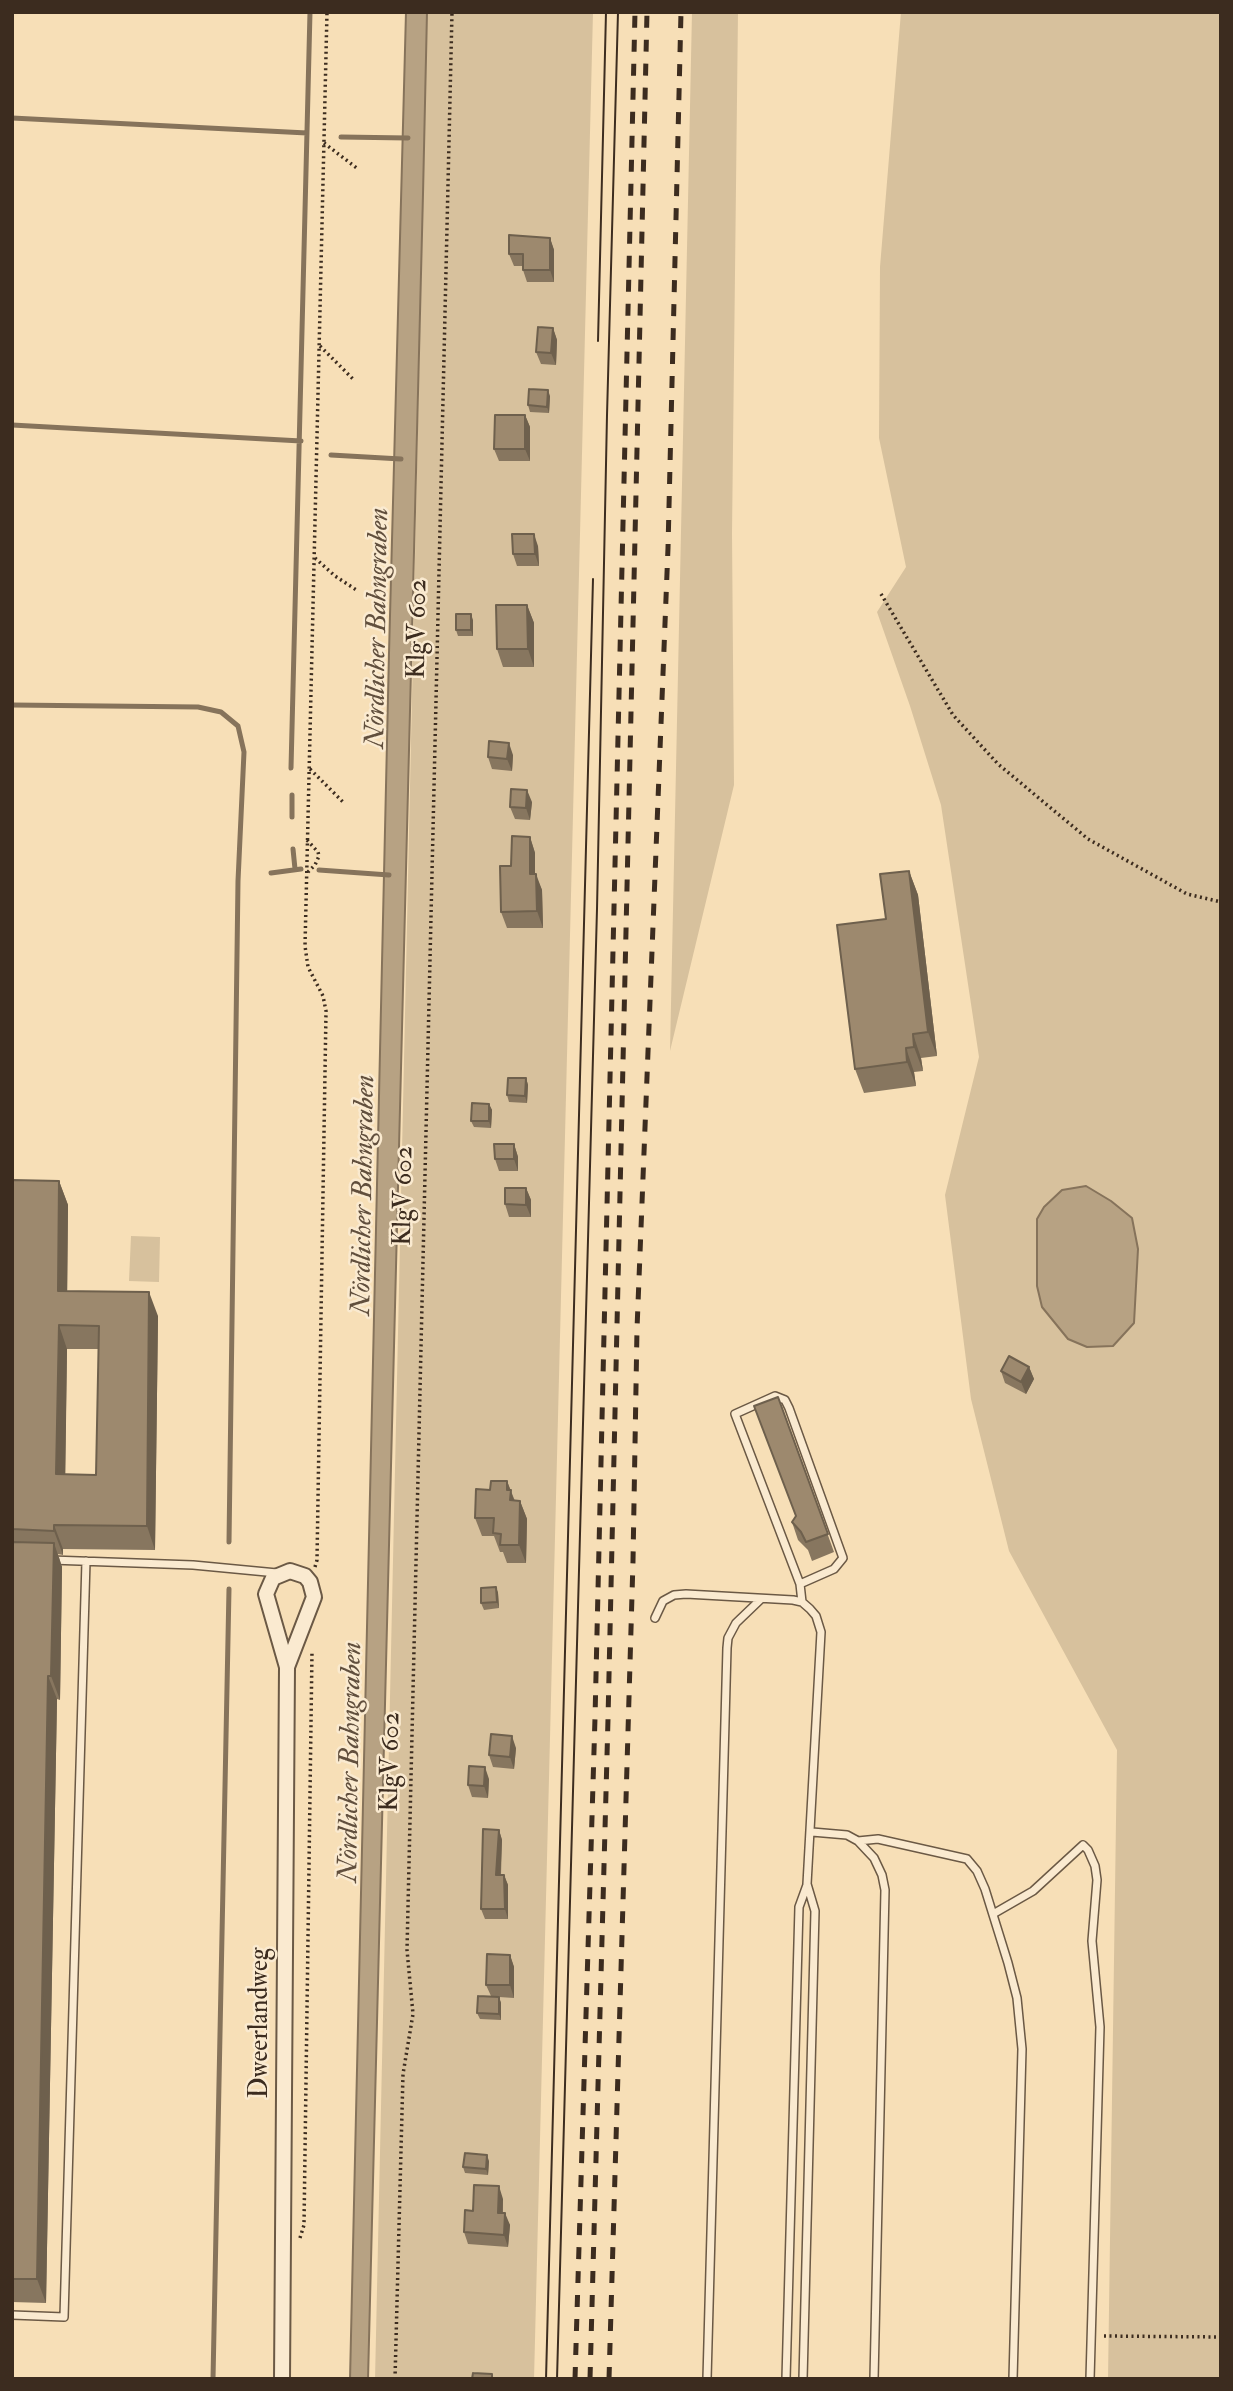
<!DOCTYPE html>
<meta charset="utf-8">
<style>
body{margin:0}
#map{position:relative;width:1233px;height:2391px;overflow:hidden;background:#f7dfb7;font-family:"IM FELL Double Pica",serif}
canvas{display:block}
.frame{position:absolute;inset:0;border:14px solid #3c2c1f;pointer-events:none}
</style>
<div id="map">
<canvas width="1233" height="2391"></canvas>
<div class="frame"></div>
</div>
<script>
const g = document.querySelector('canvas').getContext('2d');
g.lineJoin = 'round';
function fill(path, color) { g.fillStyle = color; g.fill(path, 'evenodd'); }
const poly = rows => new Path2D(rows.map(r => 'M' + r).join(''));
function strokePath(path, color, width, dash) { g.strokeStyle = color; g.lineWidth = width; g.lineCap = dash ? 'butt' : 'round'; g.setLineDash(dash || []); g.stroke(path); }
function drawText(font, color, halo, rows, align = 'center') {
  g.font = font + ' "IM FELL Double Pica",serif'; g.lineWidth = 5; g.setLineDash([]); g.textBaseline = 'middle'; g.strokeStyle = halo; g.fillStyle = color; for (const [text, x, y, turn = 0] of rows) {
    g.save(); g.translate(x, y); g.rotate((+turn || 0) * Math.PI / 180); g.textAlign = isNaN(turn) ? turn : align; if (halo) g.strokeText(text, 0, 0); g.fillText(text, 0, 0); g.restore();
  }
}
const green = poly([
 [427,12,593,12,534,2379,375,2379],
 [692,12,738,12,732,533,734,785,670,1051],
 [901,12,1221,12,1221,2379,1108,2379,1117,1750,1009,1551,971,1399,945,1195,979,1057,941,805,910,706,877,612,906,567,879,438,880,267],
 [131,1236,160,1237,159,1282,129,1281]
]);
const water = poly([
 [406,12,427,12,423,194,368,2379,350,2379,389,653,406,12],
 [1086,1186,1111,1201,1132,1218,1138,1249,1134,1323,1113,1346,1087,1347,1068,1339,1042,1307,1037,1286,1037,1219,1044,1207,1062,1190,1086,1186]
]);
const stream = poly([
 [12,118,307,133],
 [341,137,408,138],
 [12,425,301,441],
 [331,455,401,459],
 [12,705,198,707,221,712,238,726,244,752,238,881,229,1542],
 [291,768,310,12],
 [292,795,292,817],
 [293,849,295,869],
 [319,870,389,875],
 [271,873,301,869],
 [213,2379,229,1589]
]);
const path = poly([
 [324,143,358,169],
 [320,346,353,379],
 [315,558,335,576,358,591],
 [881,594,953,715,998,764,1088,839,1187,894,1221,902],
 [310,769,343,802],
 [307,840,318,852,319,856,315,865,308,872],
 [315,1567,317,1560,326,1011,323,996,308,967,305,946,327,12],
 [300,2238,304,2225,312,1651],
 [1104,2336,1221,2337],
 [395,2379,403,2074,413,2014,407,1950,452,12]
]);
const lane = poly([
 [51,1560,193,1565,277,1573],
 [800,1584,834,1569,843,1558,789,1408,785,1400,775,1396,735,1414,800,1584,802,1602],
 [655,1618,663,1601,674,1595,686,1594,793,1600,802,1602,810,1609,816,1616,821,1632,807,1884,815,1911,803,2379],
 [812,1832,847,1835,858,1841,874,1858,882,1875,885,1890,874,2379],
 [858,1841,878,1839,967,1859,977,1871,985,1889,1008,1963,1017,1998,1022,2049,1013,2379],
 [993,1914,1033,1891,1083,1845,1088,1850,1095,1866,1097,1880,1092,1941,1100,2027,1090,2379],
 [12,2315,64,2317,86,1561],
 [707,2379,727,1648,728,1638,736,1623,761,1599],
 [786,2379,799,1907,807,1885]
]);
const street = poly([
 [282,2379,287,1667,266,1594,273,1578,290,1571,305,1576,310,1582,314,1597,287,1667]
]);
const tram = poly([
 [598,341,606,12],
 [546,2379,593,579],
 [557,2379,597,909,607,415,618,12]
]);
const rail = poly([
 [575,2379,595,1718,635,12],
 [590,2379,608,1719,647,12],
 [609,2379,633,1561,637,1329,668,548,681,12]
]);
const wall = poly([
 [550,238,554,250,554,282,527,282,523,270,523,266,514,266,509,254],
 [553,328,557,340,556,365,541,364,536,352],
 [550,396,549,413,530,412,528,405],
 [525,415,530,427,530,461,499,461,494,449],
 [538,546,539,566,517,566,513,554],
 [527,605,534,623,534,667,503,667,497,649],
 [473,620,473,636,458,636,456,630],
 [513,755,512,771,492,769,488,757],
 [532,802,530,820,515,819,510,807],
 [530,837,535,853,535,874,542,890,543,928,507,928,501,912,511,866],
 [909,871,918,895,937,1056,921,1058,923,1071,914,1072,916,1086,864,1093,855,1069,886,919],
 [526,1078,528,1085,527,1103,509,1102,507,1095],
 [489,1104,492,1110,491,1128,474,1127,471,1121],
 [514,1144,518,1157,518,1171,499,1171,495,1159],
 [12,1180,59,1181,68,1205,67,1291,158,1316,155,1550,63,1549,63,1555,58,1554,62,1567,60,1700,57,1699,46,2303,12,2302],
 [67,1349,99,1349,96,1475,65,1474],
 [526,1188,531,1200,531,1217,509,1217,505,1204],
 [1029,1367,1034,1379,1026,1394,1005,1383,1001,1371],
 [778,1397,834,1552,812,1561,808,1550,798,1540,792,1522,796,1516],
 [507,1481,515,1501,520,1501,527,1519,526,1563,507,1563,503,1552,500,1552,494,1536,482,1536,475,1518,490,1490],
 [496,1587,498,1593,499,1608,484,1610,481,1603],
 [516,1748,514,1769,493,1767,489,1755],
 [489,1779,488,1798,472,1797,468,1785],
 [499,1830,502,1840,501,1875,504,1875,508,1885,508,1919,485,1919,481,1909],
 [510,1955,514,1967,514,1998,499,1997,501,2003,501,2020,480,2019,477,2013,491,1996,486,1985],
 [489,2161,488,2175,465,2173,463,2167],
 [503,2199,503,2213,510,2225,508,2247,468,2244,464,2232,473,2211]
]);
const shadedWall = poly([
 [550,238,554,250,554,282,550,270],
 [553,328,557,340,556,365,551,353],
 [548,390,550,396,549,413,547,407],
 [525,415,530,427,530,461,525,449],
 [534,534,538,546,539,566,535,554],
 [527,605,534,623,534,667,528,649],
 [471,614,473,620,473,636,471,630],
 [509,743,513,755,512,771,507,759],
 [527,790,532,802,530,820,526,808],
 [530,837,535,853,535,890,530,874],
 [909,871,918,895,937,1056,928,1032],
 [536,874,542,890,543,928,537,911],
 [913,1034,921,1058,923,1071,914,1047],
 [906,1048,914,1072,916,1086,907,1062],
 [526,1078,528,1085,527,1103,525,1096],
 [489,1104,492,1110,491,1128,489,1121],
 [514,1144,518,1157,518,1171,514,1159],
 [59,1181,68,1205,67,1314,58,1291],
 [526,1188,531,1200,531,1217,526,1205],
 [149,1292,158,1316,155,1550,147,1526],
 [59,1325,67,1349,65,1498,56,1474],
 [1029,1367,1034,1379,1026,1394,1021,1382],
 [507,1481,517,1508,510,1500,507,1490],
 [520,1501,527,1519,526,1563,519,1545],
 [54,1525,63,1549,63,1555,54,1531],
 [54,1543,62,1567,60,1700,51,1676],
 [496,1587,498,1593,499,1608,497,1602],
 [48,1676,57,1699,46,2303,37,2279],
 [512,1736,516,1748,514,1769,510,1757],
 [485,1767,489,1779,488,1798,484,1786],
 [499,1830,502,1840,500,1885,496,1875],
 [504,1875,508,1885,508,1919,505,1909],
 [510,1955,514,1967,514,1998,510,1985],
 [499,1997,501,2003,501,2020,499,2014],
 [487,2155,489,2161,488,2175,486,2169],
 [499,2186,503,2199,502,2225,498,2213],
 [505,2213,510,2225,508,2247,504,2235]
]);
const building = poly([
 [509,235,550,238,550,270,523,270,523,254,509,254,509,235],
 [538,327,553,328,551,353,536,352,538,327],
 [529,389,548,390,547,407,528,405,529,389],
 [495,415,525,415,525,449,494,449,495,415],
 [512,534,534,534,535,554,513,554,512,534],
 [496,605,527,605,528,649,497,649,496,605],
 [456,614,471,614,471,630,456,630,456,614],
 [489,741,509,743,507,759,488,757,489,741],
 [511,789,527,790,526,808,510,807,511,789],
 [512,836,530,837,530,874,536,874,537,911,501,912,500,866,511,866,512,836],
 [909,871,928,1032,913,1034,914,1047,906,1048,907,1062,855,1069,837,925,886,919,880,874,909,871],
 [508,1078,526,1078,525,1096,507,1095,508,1078],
 [472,1103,489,1104,489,1121,471,1121,472,1103],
 [494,1144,514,1144,514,1159,495,1159,494,1144],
 [12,1180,59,1181,58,1291,149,1292,147,1526,54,1525,54,1531,12,1529,12,1180],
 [59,1325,99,1326,96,1475,56,1474,59,1325],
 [505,1188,526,1188,526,1205,505,1204,505,1188],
 [1009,1356,1029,1367,1021,1382,1001,1371,1009,1356],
 [778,1397,828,1534,806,1542,801,1532,792,1522,796,1516,754,1406,778,1397],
 [491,1481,507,1481,507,1490,511,1490,510,1500,520,1501,519,1545,500,1545,501,1534,493,1533,494,1518,475,1518,476,1489,490,1490,491,1481],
 [12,1542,54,1543,51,1676,48,1676,37,2279,12,2279,12,1542],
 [496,1587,497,1602,481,1603,481,1588,496,1587],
 [491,1734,512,1736,510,1757,489,1755,491,1734],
 [469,1766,485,1767,484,1786,468,1785,469,1766],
 [483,1829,499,1830,496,1875,504,1875,505,1909,481,1909,483,1829],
 [487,1954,510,1955,510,1985,486,1985,487,1954],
 [478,1996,499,1997,499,2014,477,2013,478,1996],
 [465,2153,487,2155,486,2169,463,2167,465,2153],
 [474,2185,499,2186,498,2213,505,2213,504,2235,464,2232,465,2210,473,2211,474,2185],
 [473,2373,492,2374,492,2379,472,2379,473,2373]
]);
const streetNames = [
 ["KlgV 602",419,629,-89],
 ["KlgV 602",405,1196,-89],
 ["KlgV 602",392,1762,-89],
 ["Dweerlandweg",261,2023,-90]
];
const waterNames = [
 ["Nördlicher Bahngraben",379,628,-89],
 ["Nördlicher Bahngraben",365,1195,-89],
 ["Nördlicher Bahngraben",352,1762,-89]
];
fill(green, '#d7c19d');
fill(water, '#b7a283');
strokePath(water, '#86735b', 2);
strokePath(stream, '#86735b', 5);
strokePath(lane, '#6b5945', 10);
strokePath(street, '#6b5945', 18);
strokePath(path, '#3c2c1f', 3.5, [2, 3.5]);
strokePath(lane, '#faead0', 7);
strokePath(street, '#faead0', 14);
strokePath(tram, '#3c2c1f', 2);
strokePath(rail, '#3c2c1f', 5, [12, 12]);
fill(wall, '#87765f');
fill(shadedWall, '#6e604d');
fill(building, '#9d896e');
strokePath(building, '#6e604d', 2);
drawText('26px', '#3c2c1f', '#faead0', streetNames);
drawText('italic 28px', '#614f3d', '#faead0', waterNames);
</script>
